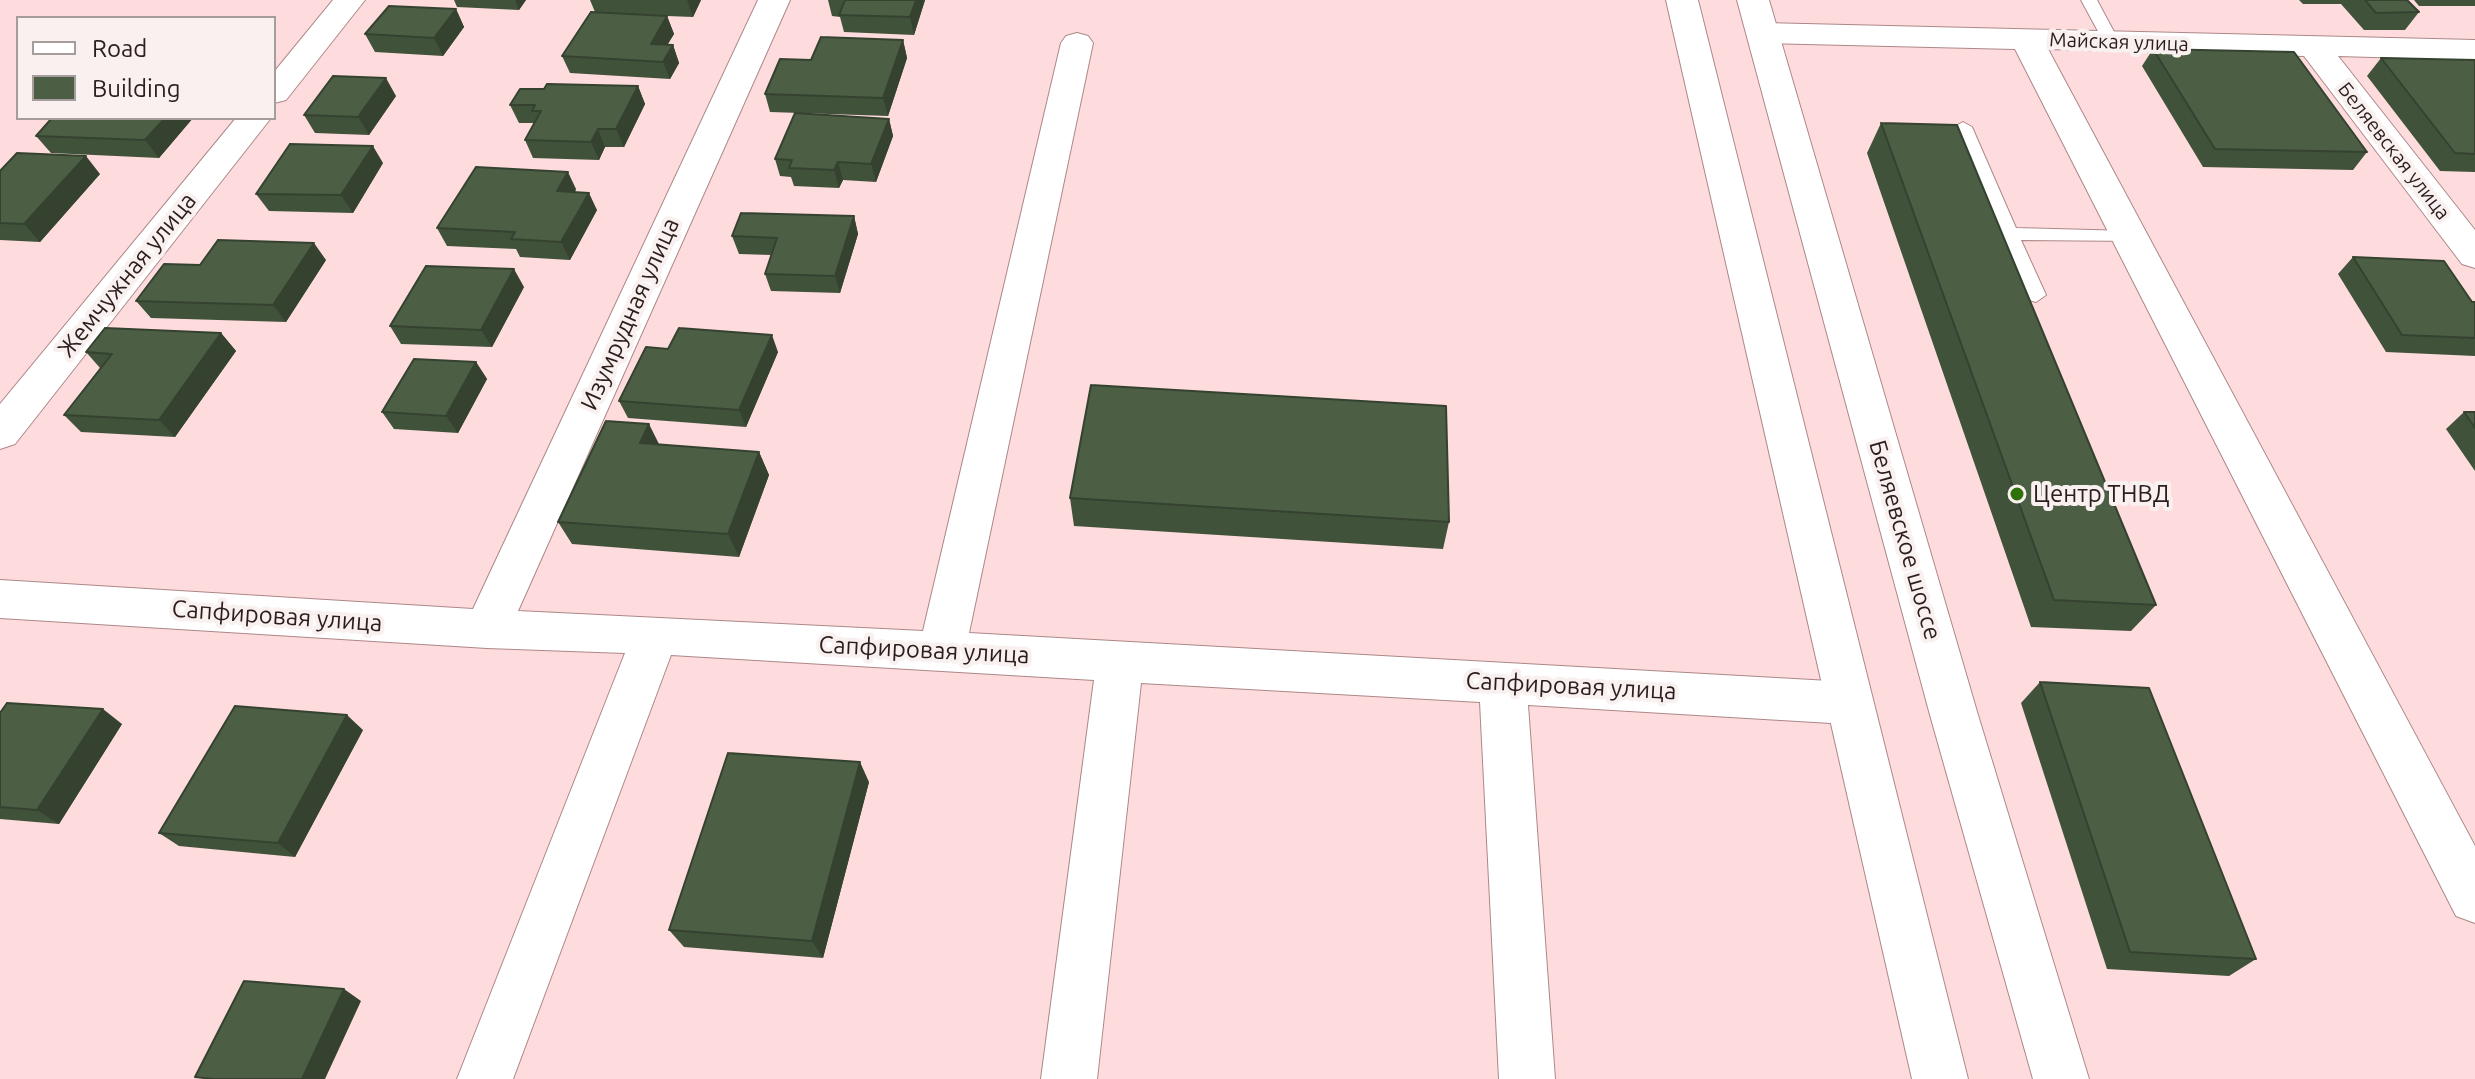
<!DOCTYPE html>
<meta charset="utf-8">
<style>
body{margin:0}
#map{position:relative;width:2475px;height:1079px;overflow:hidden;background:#fedcdd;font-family:Ubuntu,sans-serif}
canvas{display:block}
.legend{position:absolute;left:16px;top:16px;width:260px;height:104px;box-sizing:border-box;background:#f9f0f0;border:2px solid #a79c9c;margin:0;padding:10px 14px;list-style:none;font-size:24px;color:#2d1e1e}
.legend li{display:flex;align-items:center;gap:16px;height:40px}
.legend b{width:40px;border:2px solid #a79c9c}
</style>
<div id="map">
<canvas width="2475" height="1079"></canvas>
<ul class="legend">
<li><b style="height:10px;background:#fff"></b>Road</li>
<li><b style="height:22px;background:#4c5f45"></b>Building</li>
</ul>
</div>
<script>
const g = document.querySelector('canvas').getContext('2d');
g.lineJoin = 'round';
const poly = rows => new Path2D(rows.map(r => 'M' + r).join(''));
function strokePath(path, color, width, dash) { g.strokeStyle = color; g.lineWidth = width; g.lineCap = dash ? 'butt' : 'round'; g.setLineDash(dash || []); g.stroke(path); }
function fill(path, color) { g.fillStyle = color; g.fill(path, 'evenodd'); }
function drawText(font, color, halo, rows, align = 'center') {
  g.font = font + ' Ubuntu,sans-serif'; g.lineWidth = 8; g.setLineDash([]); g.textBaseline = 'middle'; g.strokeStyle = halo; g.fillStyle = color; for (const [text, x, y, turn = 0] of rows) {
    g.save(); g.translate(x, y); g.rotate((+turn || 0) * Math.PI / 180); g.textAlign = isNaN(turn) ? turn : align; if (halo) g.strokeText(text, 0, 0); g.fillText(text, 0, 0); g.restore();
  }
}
const service = poly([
 [2081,0,2097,0,2120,43,2118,46,2106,46,2081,0],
 [1963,122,1972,127,2016,228,2130,231,2139,237,2136,241,2021,240,2046,295,2036,302,2029,300,1954,127,1963,122]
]);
const minor = poly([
 [333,0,365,0,286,100,274,103,274,72,333,0],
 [758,0,790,0,518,611,923,631,1061,43,1066,36,1077,33,1088,36,1093,43,969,633,1848,682,1865,688,1872,703,1865,718,1848,724,1528,705,1555,1079,1499,1079,1480,702,1141,683,1097,1079,1041,1079,1094,680,671,655,513,1079,457,1079,625,653,487,648,0,618,0,580,473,609,758,0],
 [1763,23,2475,40,2475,60,2338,56,2475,230,2475,268,2462,264,2304,56,2048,49,2475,846,2475,923,2456,916,2015,49,1763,43,1752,40,1747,33,1752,26,1763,23],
 [236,118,271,118,15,444,0,449,0,404,236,118]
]);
const primary = poly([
 [1666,0,1698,0,1968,1079,1912,1079,1666,0],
 [1737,0,1769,0,1978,715,2089,1079,2033,1079,1930,715,1737,0]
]);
const wall = poly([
 [454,0,526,0,519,10,457,7],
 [590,0,701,0,693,17,667,16,674,34,667,45,673,45,679,63,670,79,570,73,562,56,595,12],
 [828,0,925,0,914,35,844,32,840,17,832,16],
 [2299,0,2475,0,2475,6,2419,6,2414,0,2407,0,2419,12,2405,30,2364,30,2341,4,2303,4],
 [456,9,464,27,443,56,375,52,365,34],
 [903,40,907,58,888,116,770,112,765,94,811,60],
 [2153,49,2367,152,2353,170,2203,167,2142,66],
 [2381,58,2475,60,2475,172,2440,171,2367,76],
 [638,86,645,104,624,147,605,147,599,160,533,158,525,140,534,123,519,123,510,105,544,89],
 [396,96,369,135,315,133,304,115],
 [52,118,193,118,159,158,51,153,36,136],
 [889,119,893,136,876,182,843,180,839,188,794,186,791,177,780,176,775,159],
 [1881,123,2156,605,2131,631,2031,627,1867,153],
 [383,163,353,213,269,211,256,194],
 [0,171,100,174,40,242,0,240],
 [576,189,575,192,597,210,570,260,520,257,516,249,447,246,437,228],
 [854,216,858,234,840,293,771,291,765,274,771,255,739,254,732,236],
 [2353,257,2475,302,2475,356,2386,352,2338,274],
 [326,260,286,322,151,318,136,301,200,265],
 [524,287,492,347,401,344,390,326],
 [221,333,236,351,175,437,81,432,64,415,100,368,86,352],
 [668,349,778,352,746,427,628,418,619,401],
 [476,362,487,379,458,433,394,429,382,412],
 [2464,412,2475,412,2475,471,2446,429],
 [759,452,769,475,739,557,572,544,558,522],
 [1070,498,1449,522,1443,549,1074,526],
 [2040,682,2256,959,2229,976,2107,969,2021,703],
 [0,713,122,724,59,824,0,819],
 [363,730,295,857,179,846,159,833],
 [869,782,823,958,684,947,669,930]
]);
const shadedWall = poly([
 [515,0,526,0,519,10],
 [687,0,701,0,693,17],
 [916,0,925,0,914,35,910,17],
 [456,9,464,27,443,56,434,38],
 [667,16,674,34,657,62,651,44],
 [903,40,907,58,888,116,883,98],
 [673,45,679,63,670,79,663,62],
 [386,78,396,96,369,135,358,117],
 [638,86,645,104,624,147,616,129],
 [165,118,193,118,159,158,145,140],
 [889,119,893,136,876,182,871,164],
 [598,129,605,147,599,160,591,142],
 [373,146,383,163,353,213,341,195],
 [86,156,100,174,40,242,24,224],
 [838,162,843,180,839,188,834,170],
 [568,172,576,189,566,209,557,191],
 [589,193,597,210,570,260,561,242],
 [854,216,858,234,840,293,835,276],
 [314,243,326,260,286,322,273,305],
 [514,269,524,287,492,347,481,330],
 [221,333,236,351,175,437,159,420],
 [772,335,778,352,746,427,739,410],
 [476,362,487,379,458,433,446,416],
 [649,424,661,448,640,443],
 [759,452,769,475,739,557,728,534],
 [103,709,122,724,59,824,37,810],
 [347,715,363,730,295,857,278,843],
 [860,762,869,782,823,958,812,941],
 [344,989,361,1001,325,1079,302,1079]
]);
const building = poly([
 [845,0,916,0,910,17,839,15,845,0],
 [2365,0,2407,0,2419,12,2376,13,2365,0],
 [389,6,456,9,434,38,365,34,389,6],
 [591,12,667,16,651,44,673,45,663,62,562,56,591,12],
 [821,37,903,40,883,98,765,94,780,59,811,60,821,37],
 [2153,49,2294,52,2367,152,2215,149,2153,49],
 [2381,58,2475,60,2475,154,2455,153,2381,58],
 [333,76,386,78,358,117,304,115,333,76],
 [547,84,638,86,616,129,598,129,591,142,525,140,541,111,532,111,535,105,510,105,520,89,544,89,547,84],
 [795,113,889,119,871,164,838,162,834,170,789,168,792,160,775,159,795,113],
 [52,118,165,118,145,140,36,136,52,118],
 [1881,123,1957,125,2156,605,2054,600,1881,123],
 [290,144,373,146,341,195,256,194,290,144],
 [17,153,86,156,24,224,0,223,0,171,17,153],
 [476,167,568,172,557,191,589,193,561,242,511,239,515,232,437,228,476,167],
 [741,213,854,216,835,276,765,274,777,238,732,236,741,213],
 [218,240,314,243,273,305,136,301,164,264,200,265,218,240],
 [2353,257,2444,261,2472,302,2475,302,2475,338,2402,335,2353,257],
 [426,266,514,269,481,330,390,326,426,266],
 [105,328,221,333,159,420,64,415,112,354,86,352,105,328],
 [679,328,772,335,739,410,619,401,646,347,668,349,679,328],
 [414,359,476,362,446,416,382,412,414,359],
 [1091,385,1446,406,1449,522,1070,498,1091,385],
 [2464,412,2475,412,2475,428,2464,412],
 [606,421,649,424,640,443,759,452,728,534,558,522,606,421],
 [2040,682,2149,688,2256,959,2130,952,2040,682],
 [7,703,103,709,37,810,0,807,0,713,7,703],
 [235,706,347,715,278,843,159,833,235,706],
 [728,753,860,762,812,941,669,930,728,753],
 [244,981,344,989,302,1079,213,1079,195,1077,244,981]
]);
const markers = [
 [2017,494,8,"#2e700a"]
];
const farStreetnames = [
 ["Майская улица",2119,42,2],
 ["Беляевская улица",2394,151,52]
];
const streetNames = [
 ["Жемчужная улица",127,275,-51],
 ["Изумрудная улица",630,314,-66],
 ["Беляевское шоссе",1905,540,74],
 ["Сапфировая улица",277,616,4],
 ["Сапфировая улица",924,650,3],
 ["Сапфировая улица",1571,686,3]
];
const poiNames = [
 ["Центр ТНВД",2033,494]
];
strokePath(service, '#ad8788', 2);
strokePath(minor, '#ad8788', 2);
strokePath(primary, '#ad8788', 2);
fill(service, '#fff');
fill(minor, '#fff');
fill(primary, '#fff');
fill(wall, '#41523b');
fill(shadedWall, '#354230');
fill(building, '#4c5f45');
strokePath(building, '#354230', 2);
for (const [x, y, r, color] of markers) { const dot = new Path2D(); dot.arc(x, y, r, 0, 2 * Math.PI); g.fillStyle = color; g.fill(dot); strokePath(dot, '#f9f0f0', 3); }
drawText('20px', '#2d1e1e', '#f9f0f0', farStreetnames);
drawText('24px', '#2d1e1e', '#f9f0f0', streetNames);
drawText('24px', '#2d1e1e', '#f9f0f0', poiNames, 'left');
</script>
